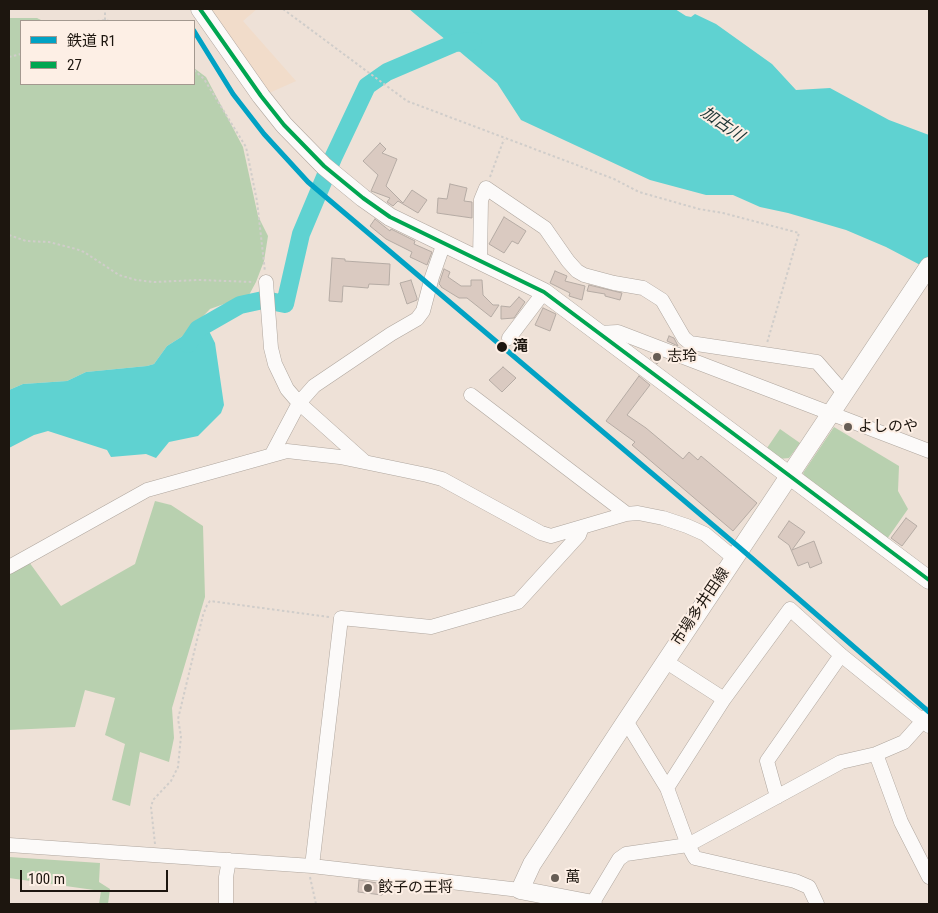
<!DOCTYPE html>
<meta charset="utf-8">
<style>
body{margin:0}
#map{position:relative;width:938px;height:913px;overflow:hidden;background:#eee1d7;font-family:"Roboto Condensed","Noto Sans JP",sans-serif}
canvas{display:block}
.frame{position:absolute;inset:0;border:10px solid #1d160f;pointer-events:none}
.legend{position:absolute;left:20px;top:20px;width:175px;height:65px;box-sizing:border-box;background:#fdefe5;border:1px solid #a3988f;margin:0;padding:6px 9px;list-style:none;font-size:15px;color:#1d160f}
.legend li{display:flex;align-items:center;gap:10px;height:25px}
.legend b{width:25px;border:1px solid #a3988f}
.scale{position:absolute;left:20px;top:870px;width:148px;height:22px;box-sizing:border-box;border:2px solid #1d160f;border-top:0;padding-left:6px;font-size:15px;line-height:18px;white-space:nowrap;color:#1d160f;-webkit-text-stroke:4px #fdefe5;paint-order:stroke}
</style>
<div id="map">
<canvas width="938" height="913"></canvas>
<div class="frame"></div>
<ul class="legend">
<li><b style="height:6px;background:#01a2c4"></b>鉄道 R1</li>
<li><b style="height:6px;background:#00a651"></b>27</li>
</ul>
<div class="scale">100 m</div>
</div>
<script>
const g = document.querySelector('canvas').getContext('2d');
g.lineJoin = 'round';
function fill(path, color) { g.fillStyle = color; g.fill(path, 'evenodd'); }
const poly = rows => new Path2D(rows.map(r => 'M' + r).join(''));
function strokePath(path, color, width, dash) { g.strokeStyle = color; g.lineWidth = width; g.lineCap = dash ? 'butt' : 'round'; g.setLineDash(dash || []); g.stroke(path); }
function drawText(font, color, halo, rows, align = 'center') {
  g.font = font + ' "Roboto Condensed","Noto Sans JP",sans-serif'; g.lineWidth = 4; g.setLineDash([]); g.textBaseline = 'middle'; g.strokeStyle = halo; g.fillStyle = color; for (const [text, x, y, turn = 0] of rows) {
    g.save(); g.translate(x, y); g.rotate((+turn || 0) * Math.PI / 180); g.textAlign = isNaN(turn) ? turn : align; if (halo) g.strokeText(text, 0, 0); g.fillText(text, 0, 0); g.restore();
  }
}
const built = poly([
 [210,9,257,9,243,21,296,81,269,93]
]);
const green = poly([
 [9,18,37,18,43,21,21,21,21,84,194,84,194,68,206,77,243,147,258,216,268,236,264,261,256,282,249,295,210,309,186,334,167,346,154,364,147,366,86,372,67,381,23,384,9,390],
 [834,427,899,466,898,491,908,509,887,539,806,478,803,473],
 [780,429,800,443,789,458,779,459,767,448],
 [155,501,171,505,203,526,205,597,172,708,174,738,169,762,140,752,130,806,112,800,125,744,105,735,115,698,85,690,75,727,9,730,9,573,29,562,61,606,135,564],
 [9,857,100,863,99,882,110,889,108,904,99,904,101,891,9,878]
]);
const water = poly([
 [409,9,675,9,686,16,691,17,695,14,716,24,772,64,796,90,830,88,889,120,929,135,929,271,926,268,886,247,846,230,788,213,760,207,733,195,706,195,650,180,521,120,497,83],
 [200,319,205,330,208,329,215,343,224,405,221,413,198,436,169,442,156,458,146,454,111,457,107,450,48,431,34,435,9,448,9,390,23,384,67,381,86,372,147,366,154,364,167,346,186,334]
]);
const river = poly([
 [270,301,285,304,301,234,333,158,367,86,387,72,455,43,473,41],
 [188,344,198,329,240,305,263,300]
]);
const building = poly([
 [380,143,386,149,382,153,397,159,386,186,403,203,412,190,427,200,418,213,398,201,393,206,387,202,390,198,371,191,378,175,363,161,380,143],
 [450,184,467,188,464,201,472,202,472,218,437,213,438,198,447,199,450,184],
 [504,217,526,231,518,244,512,241,504,253,489,244,504,217],
 [375,219,390,231,391,229,415,241,414,244,432,252,427,265,410,257,412,252,386,239,370,226,375,219],
 [332,258,345,259,345,261,390,264,389,285,369,284,368,288,343,286,342,302,329,301,332,258],
 [444,269,450,272,448,277,461,286,471,286,471,280,482,280,483,295,493,305,499,305,491,317,467,298,459,298,441,287,441,286,439,284,444,269],
 [555,271,567,276,565,281,585,286,582,300,569,296,570,293,550,283,555,271],
 [411,280,417,298,417,300,407,304,400,283,411,280],
 [589,285,622,293,620,300,605,296,605,294,587,291,589,285],
 [519,297,525,302,514,318,501,319,501,306,510,307,519,297],
 [543,308,556,314,550,331,535,325,543,308],
 [669,336,674,338,678,346,667,341,669,336],
 [653,355,662,358,657,364,650,358,653,355],
 [503,367,516,378,502,392,489,380,503,367],
 [639,376,650,385,627,415,646,428,683,459,689,452,698,460,701,456,757,503,733,531,632,445,635,442,606,421,639,376],
 [906,518,917,526,902,546,891,538,906,518],
 [789,521,805,532,792,550,814,541,822,563,810,568,808,562,798,566,789,545,778,537,789,521],
 [359,880,383,884,382,895,358,892,359,880]
]);
const path = poly([
 [283,9,407,101,614,179,639,192,699,209,723,213,799,233,767,343],
 [105,20,105,9],
 [97,21,105,20,109,21],
 [9,57,21,54],
 [194,70,204,79,246,147,257,201,265,272],
 [490,177,504,139],
 [9,235,26,241,49,242,76,249,84,252,119,275,136,280,154,282,199,280,254,282],
 [155,844,151,807,153,800,171,781,178,767,181,736,178,719,203,615,207,605,210,601,329,617],
 [310,877,316,904]
]);
const minor = poly([
 [480,260,481,200,486,188,545,228,568,261,577,271,584,275,614,283,643,288,662,300,684,338,690,343,817,362,844,393],
 [266,282,271,348,275,364,287,389,299,403,365,462],
 [599,333,618,332,929,451],
 [509,338,544,292],
 [471,395,627,514],
 [272,454,299,403,314,386,391,334,417,319,423,311,432,277,444,243],
 [9,567,147,490,287,451,340,457,427,475,442,479,541,533,551,536,626,514,638,513,663,518,687,526,705,534,734,558],
 [665,661,724,699],
 [626,721,667,788,688,845,695,858,795,881,809,887,817,904],
 [876,754,901,822,929,877],
 [667,788,724,699,790,609,841,655,929,726],
 [777,797,767,761,841,655],
 [9,845,312,866,520,890],
 [312,866,341,618,431,627,518,602,579,535,582,527],
 [226,904,226,877,229,860],
 [592,904,619,859,626,854,688,845,841,762,876,754,904,742,929,714]
]);
const major = poly([
 [200,9,261,96,284,125,324,166,363,198,390,217,544,292,929,580],
 [593,904,520,890,532,864,626,721,929,266]
]);
const bus1 = poly([
 [200,9,261,96,284,125,324,166,363,198,390,217,544,292,929,580]
]);
const rail1 = poly([
 [194,31,233,94,264,134,308,182,740,548,929,712]
]);
const markers = [
 [502,347,6,"#1d160f"],
 [657,357,5,"#665d55"],
 [848,427,5,"#665d55"],
 [555,878,5,"#665d55"],
 [368,888,5,"#665d55"]
];
const stopNames = [
 ["滝",513,347]
];
const poiNames = [
 ["志玲",667,357],
 ["よしのや",858,427],
 ["萬",565,878],
 ["餃子の王将",378,888]
];
const streetNames = [
 ["市場多井田線",701,607,-56]
];
const waterNames = [
 ["加古川",722,125,35]
];
fill(built, '#f1dcca');
fill(green, '#b8d0af');
fill(water, '#5fd2d1');
strokePath(river, '#5fd2d1', 18);
fill(building, '#dacac1');
strokePath(building, '#b5aba4', 1);
strokePath(minor, '#afa69e', 15);
strokePath(major, '#afa69e', 19);
strokePath(path, '#d0cdca', 2, [2.5, 2.5]);
strokePath(minor, '#fcfaf9', 14);
strokePath(major, '#fcfaf9', 18);
strokePath(bus1, '#00a651', 4);
strokePath(rail1, '#01a2c4', 5);
for (const [x, y, r, color] of markers) { const dot = new Path2D(); dot.arc(x, y, r, 0, 2 * Math.PI); g.fillStyle = color; g.fill(dot); strokePath(dot, '#fdefe5', 2); }
drawText('bold 15px', '#1d160f', '#fdefe5', stopNames, 'left');
drawText('15px', '#1d160f', '#fdefe5', poiNames, 'left');
drawText('15px', '#1d160f', '#fdefe5', streetNames);
drawText('italic 16px', '#1c3535', '#fdefe5', waterNames);
</script>
